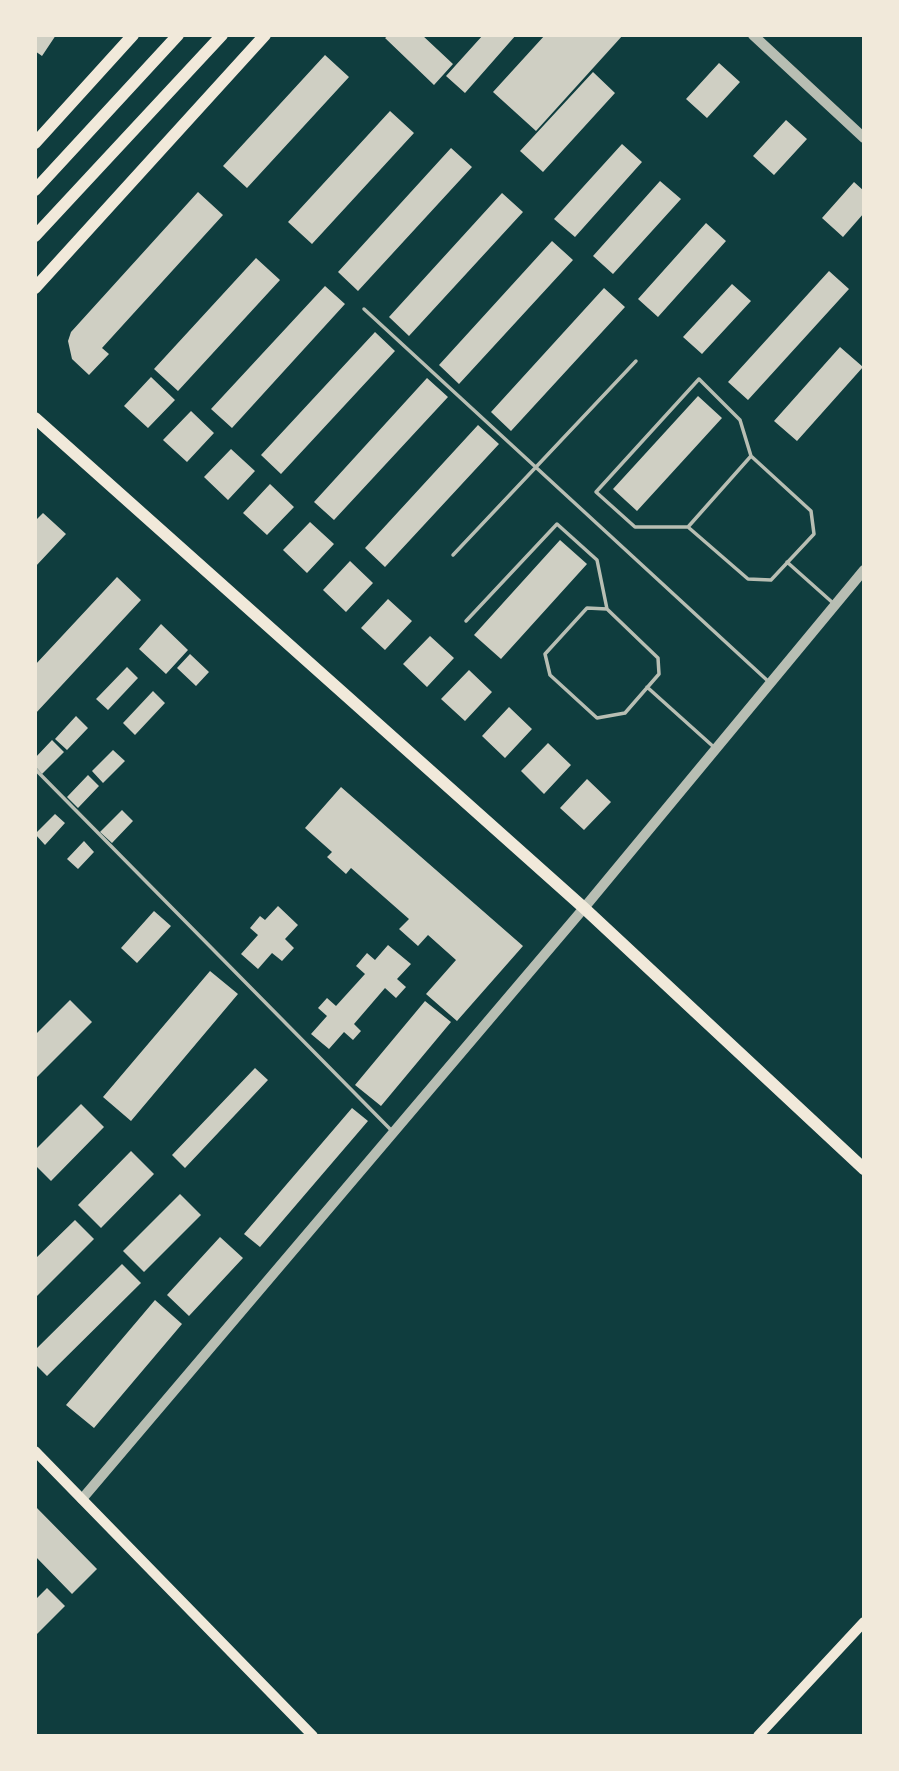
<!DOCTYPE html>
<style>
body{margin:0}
#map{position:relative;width:899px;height:1771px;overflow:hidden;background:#0f3d3e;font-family:Signika,sans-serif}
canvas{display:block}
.frame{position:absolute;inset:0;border:37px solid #f1e9da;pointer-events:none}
</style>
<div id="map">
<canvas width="899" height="1771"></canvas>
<div class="frame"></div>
</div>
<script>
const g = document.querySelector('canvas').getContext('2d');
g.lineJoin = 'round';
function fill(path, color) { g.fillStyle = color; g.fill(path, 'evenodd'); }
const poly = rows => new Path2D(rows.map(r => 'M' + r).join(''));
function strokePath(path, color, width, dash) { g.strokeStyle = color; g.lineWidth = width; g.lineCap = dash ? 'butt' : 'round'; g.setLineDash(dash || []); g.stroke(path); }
const building = poly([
 [35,35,56,35,42,56,35,51],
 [389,35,422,35,453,64,434,85,385,38],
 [483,35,516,35,465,93,446,76],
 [545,35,623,35,536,131,493,92],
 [325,55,349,77,247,188,223,166],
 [719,63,740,82,707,118,686,99],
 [593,72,615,93,543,172,520,151],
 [390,111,414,133,312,244,288,222],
 [786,120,807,139,774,175,753,156],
 [622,144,642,162,575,237,554,219],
 [451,148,472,167,358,291,338,272],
 [660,181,681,199,613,274,593,256],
 [854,182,864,191,864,213,843,237,822,218],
 [198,192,223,215,102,348,109,354,89,375,72,359,68,341,71,332],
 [502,193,523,212,409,336,389,317],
 [706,223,726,241,658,317,638,299],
 [552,241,573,260,459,384,439,365],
 [256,258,280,280,178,391,154,369],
 [829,271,849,289,748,400,728,382],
 [732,284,751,301,702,354,683,337],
 [325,286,345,304,232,428,211,409],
 [604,288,625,307,511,431,491,412],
 [375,332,395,351,281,474,261,455],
 [840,347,863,367,797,441,774,421],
 [151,377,175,400,148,428,124,406],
 [427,378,448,397,334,520,314,502],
 [698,396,722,418,637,511,613,489],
 [191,411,214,433,187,462,163,440],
 [478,425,499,444,385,567,365,548],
 [231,449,255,471,228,500,204,477],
 [270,484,294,507,267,535,243,513],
 [43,513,66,534,35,567,35,521],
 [310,522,334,544,307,573,283,550],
 [560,540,587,564,501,659,474,635],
 [350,561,373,583,346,612,323,590],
 [117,577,141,600,35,714,35,665],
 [388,599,412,621,385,650,361,628],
 [161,624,188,650,166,674,139,649],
 [430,636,454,658,427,687,403,664],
 [190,654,209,672,196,686,177,668],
 [127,667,138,678,108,710,96,699],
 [469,670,492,692,465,721,441,699],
 [153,691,165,703,135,735,123,723],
 [509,707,532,729,505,758,482,736],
 [76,716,88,728,67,750,55,739],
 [52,740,64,752,42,774,35,766,35,758],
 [548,743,571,765,544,794,521,771],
 [113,750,125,761,103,783,92,771],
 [88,775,99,786,78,808,67,797],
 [587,779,611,802,584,830,560,808],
 [341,787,523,946,457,1021,426,994,456,960,428,935,418,946,399,929,409,919,351,868,346,874,327,857,332,852,305,828],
 [122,810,133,821,112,843,100,832],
 [55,814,65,823,45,845,35,834],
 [84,841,94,852,78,869,67,859],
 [278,906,298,925,285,939,294,948,282,961,272,953,258,969,241,954,258,935,250,928,260,916,265,920],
 [154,911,171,926,137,963,121,948],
 [388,945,411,964,397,979,406,987,396,998,385,988,354,1024,361,1031,353,1040,344,1032,329,1049,311,1034,327,1016,318,1008,327,998,336,1006,365,974,356,966,367,953,375,960],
 [210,971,238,994,131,1121,103,1097],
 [70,1000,92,1022,35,1079,35,1035],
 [425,1001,451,1022,381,1106,355,1085],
 [255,1068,268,1080,185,1168,172,1155],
 [81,1104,104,1127,51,1181,35,1165,35,1150],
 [352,1108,368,1121,260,1247,244,1234],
 [131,1151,154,1174,101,1228,78,1205],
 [180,1194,201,1215,144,1272,123,1251],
 [75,1220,94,1239,35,1298,35,1259],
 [220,1237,243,1258,189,1316,167,1295],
 [122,1264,141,1283,47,1376,35,1364,35,1350],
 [155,1300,182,1324,94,1428,66,1405],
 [35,1506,97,1569,72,1594,35,1556],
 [47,1588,65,1606,35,1636,35,1600]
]);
const service = poly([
 [364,309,769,682],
 [699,379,740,420,751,456,688,527,635,527,596,492,699,379],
 [688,527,748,579,771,580,814,534,811,511,751,456],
 [453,555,636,361],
 [787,562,833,603],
 [587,608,607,609,658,658,659,674,625,713,597,718,550,675,545,654,587,608],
 [466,621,557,524,597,560,607,609],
 [647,687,716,749],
 [35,769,392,1131]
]);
const tertiary = poly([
 [753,35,864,138],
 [82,1499,584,908,864,570]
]);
const secondary = poly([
 [35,1451,313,1736],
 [758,1736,864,1622]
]);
const primary = poly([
 [35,143,133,35],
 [35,190,178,35],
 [35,236,222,35],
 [35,288,265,35],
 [35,418,584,908,864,1169]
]);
fill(building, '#cfcfc3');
strokePath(service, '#b8beb3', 3.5);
strokePath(tertiary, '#b8beb3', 10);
strokePath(secondary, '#f1e9da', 10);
strokePath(primary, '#f1e9da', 12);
</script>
